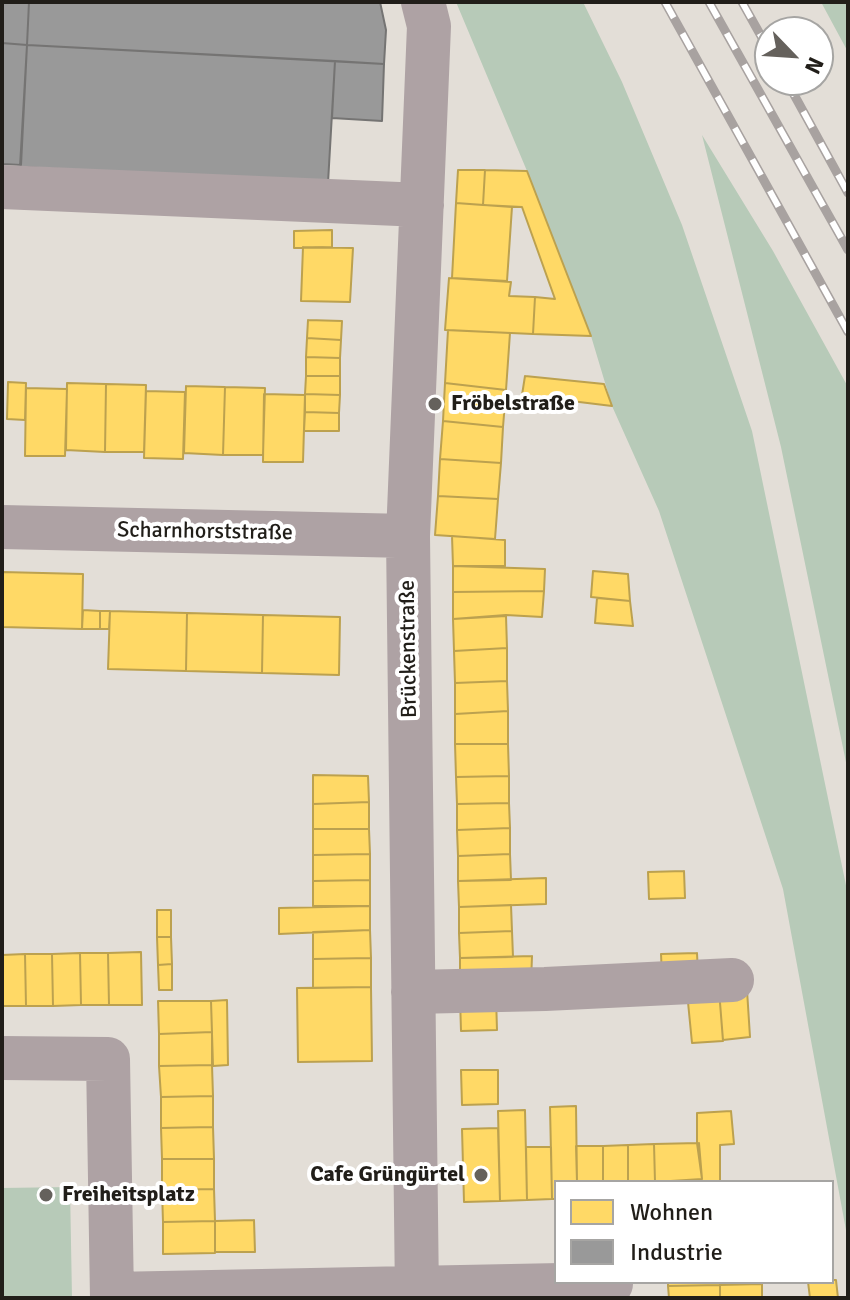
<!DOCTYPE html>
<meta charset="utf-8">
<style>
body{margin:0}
#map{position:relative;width:850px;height:1300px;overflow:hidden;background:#e3ded7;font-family:Signika,sans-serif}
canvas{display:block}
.frame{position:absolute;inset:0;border:4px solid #211e19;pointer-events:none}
.legend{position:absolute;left:554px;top:1180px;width:280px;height:104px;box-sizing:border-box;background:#fff;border:2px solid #a6a5a3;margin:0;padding:10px 14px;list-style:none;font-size:24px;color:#211e19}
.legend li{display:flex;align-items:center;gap:16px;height:40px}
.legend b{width:40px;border:2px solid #a6a5a3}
.north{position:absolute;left:754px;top:16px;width:80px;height:80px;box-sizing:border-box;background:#fff;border:2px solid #a6a5a3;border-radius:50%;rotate:115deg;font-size:22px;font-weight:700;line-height:32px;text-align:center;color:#211e19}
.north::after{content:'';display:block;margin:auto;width:28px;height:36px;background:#65615c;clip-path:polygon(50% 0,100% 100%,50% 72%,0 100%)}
</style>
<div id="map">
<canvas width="850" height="1300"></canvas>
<div class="frame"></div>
<ul class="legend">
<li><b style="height:22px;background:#ffd966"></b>Wohnen</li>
<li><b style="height:22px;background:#999"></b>Industrie</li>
</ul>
<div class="north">N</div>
</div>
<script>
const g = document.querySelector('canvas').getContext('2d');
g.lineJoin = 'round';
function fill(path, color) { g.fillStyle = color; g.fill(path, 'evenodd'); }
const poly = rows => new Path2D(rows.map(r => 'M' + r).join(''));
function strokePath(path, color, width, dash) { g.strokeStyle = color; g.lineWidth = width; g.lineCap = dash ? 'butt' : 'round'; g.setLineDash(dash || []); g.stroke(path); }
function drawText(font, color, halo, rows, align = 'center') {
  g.font = font + ' Signika,sans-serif'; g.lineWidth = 8; g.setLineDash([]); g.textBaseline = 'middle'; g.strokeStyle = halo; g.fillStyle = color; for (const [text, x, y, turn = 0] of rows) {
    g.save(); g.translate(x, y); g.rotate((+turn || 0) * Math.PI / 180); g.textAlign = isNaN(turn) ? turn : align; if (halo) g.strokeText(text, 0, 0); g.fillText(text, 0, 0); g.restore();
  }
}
const green = poly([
 [456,2,583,2,622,82,682,225,752,431,848,895,848,1241,783,889,659,511,612,406,591,336,527,171],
 [821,2,848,2,848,52],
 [702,135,773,251,848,387,848,772,781,447],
 [70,1187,72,1298,2,1298,2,1188]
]);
const homes = poly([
 [458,170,485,170,483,205,456,203,458,170],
 [485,170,527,171,591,336,533,334,535,297,555,299,522,207,483,205,485,170],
 [456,203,512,207,507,281,452,278,456,203],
 [332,230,332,247,294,248,294,231,332,230],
 [303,247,353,248,350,302,301,301,303,247],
 [449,278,511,282,509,296,535,297,533,334,445,330,449,278],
 [308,320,342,321,341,340,307,338,308,320],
 [448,330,510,333,506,390,445,383,448,330],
 [307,338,341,340,340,358,306,357,307,338],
 [306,357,340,358,340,376,306,376,306,357],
 [306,376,340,376,340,395,305,394,306,376],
 [525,376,604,384,612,406,522,395,525,376],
 [8,382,26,383,25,420,7,419,8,382],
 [67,383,106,384,105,452,66,450,67,383],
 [445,383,506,390,503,427,443,421,445,383],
 [106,384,146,385,144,452,105,452,106,384],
 [186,386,225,387,223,455,184,453,186,386],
 [225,387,265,388,263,455,223,455,225,387],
 [26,388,67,389,65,456,25,456,26,388],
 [146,391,185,392,183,459,144,458,146,391],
 [264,394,305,395,303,462,263,462,264,394],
 [305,394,340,395,339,413,305,412,305,394],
 [305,412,339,413,339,431,304,431,305,412],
 [443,421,503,427,501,463,440,459,443,421],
 [440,459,501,463,498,499,438,496,440,459],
 [438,496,498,499,495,539,435,535,438,496],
 [452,536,505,540,505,566,453,566,452,536],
 [453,566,545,569,544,591,453,592,453,566],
 [593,571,628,574,630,601,591,597,593,571],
 [2,572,83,574,82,629,2,627,2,572],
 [544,591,542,617,506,615,453,619,453,592,544,591],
 [597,598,630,601,633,626,595,623,597,598],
 [83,610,100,611,100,629,82,629,83,610],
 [100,611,110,611,109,629,100,629,100,611],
 [110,611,187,613,186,671,108,669,110,611],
 [187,613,263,615,262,673,186,671,187,613],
 [263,615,340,617,339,675,262,673,263,615],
 [506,616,507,648,454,651,453,619,506,616],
 [507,648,507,681,455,683,454,651,507,648],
 [507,681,508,711,455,714,455,683,507,681],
 [508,711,508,744,455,744,455,714,508,711],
 [455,744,508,744,509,776,456,777,455,744],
 [313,775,368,776,369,802,313,804,313,775],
 [509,776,509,803,457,804,456,777,509,776],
 [369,802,369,829,313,829,313,804,369,802],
 [509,803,510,828,457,830,457,804,509,803],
 [510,828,510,854,458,856,457,830,510,828],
 [313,829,369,829,370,854,313,855,313,829],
 [370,854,370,880,313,881,313,855,370,854],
 [510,854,511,880,458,881,458,856,510,854],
 [684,871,685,898,649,899,648,872,684,871],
 [546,878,546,904,459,907,458,881,546,878],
 [370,880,370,906,313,906,313,881,370,880],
 [511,905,512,931,459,933,459,907,511,905],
 [370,906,370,930,279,934,279,908,370,906],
 [157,910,171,910,171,937,157,937,157,910],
 [370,930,371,958,313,959,313,932,370,930],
 [512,931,513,957,460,958,459,933,512,931],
 [157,937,171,937,172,964,158,965,157,937],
 [141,952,142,1005,109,1005,108,953,141,952],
 [80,953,108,953,109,1005,81,1005,80,953],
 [80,953,81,1005,53,1006,52,954,80,953],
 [697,953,698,974,662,976,661,954,697,953],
 [25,954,52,954,53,1006,26,1006,25,954],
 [25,954,26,1006,2,1006,2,955,25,954],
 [532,956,531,983,460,985,460,958,532,956],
 [371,958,371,987,313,988,313,959,371,958],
 [172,964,172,990,159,990,158,965,172,964],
 [371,987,372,1061,298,1062,297,988,371,987],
 [719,990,723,1041,692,1043,687,992,719,990],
 [719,990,747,990,750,1037,723,1040,719,990],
 [496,997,497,1030,461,1031,460,998,496,997],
 [227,1000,228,1065,213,1066,211,1001,227,1000],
 [158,1001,211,1001,212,1032,159,1034,158,1001],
 [212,1032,212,1065,159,1066,159,1034,212,1032],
 [212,1065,213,1096,161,1097,159,1066,212,1065],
 [461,1070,498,1070,498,1104,462,1105,461,1070],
 [213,1096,213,1127,161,1128,161,1097,213,1096],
 [576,1106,577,1182,556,1182,556,1199,552,1199,550,1107,576,1106],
 [525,1110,527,1200,500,1201,498,1111,525,1110],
 [731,1111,734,1144,720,1145,720,1182,686,1182,687,1180,702,1179,697,1143,697,1113,731,1111],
 [213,1127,214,1159,162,1159,161,1128,213,1127],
 [498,1128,500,1201,464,1202,462,1129,498,1128],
 [699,1143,702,1179,655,1182,654,1144,699,1143],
 [654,1144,655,1182,628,1182,628,1145,654,1144],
 [628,1145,628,1182,603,1182,603,1146,628,1145],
 [576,1146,603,1146,603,1182,577,1182,576,1146],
 [526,1147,551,1147,552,1199,527,1200,526,1147],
 [162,1159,214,1159,214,1189,162,1190,162,1159],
 [214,1189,215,1221,163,1222,162,1190,214,1189],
 [254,1220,255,1252,215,1252,215,1221,254,1220],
 [215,1221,215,1253,163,1254,163,1222,215,1221],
 [832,1280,836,1280,838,1298,810,1298,808,1282,832,1280],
 [668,1282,720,1282,720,1285,668,1286,668,1282],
 [720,1282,751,1282,751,1284,720,1285,720,1282],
 [762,1284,762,1298,720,1298,720,1285,762,1284],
 [720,1285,720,1298,669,1298,668,1286,720,1285]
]);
const industry = poly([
 [2,2,29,2,27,45,2,43,2,2],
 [29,2,380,2,386,30,384,64,27,45,29,2],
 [2,43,27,45,21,165,2,164,2,43],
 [27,45,335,61,328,183,20,167,27,45],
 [335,61,384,64,382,121,332,118,335,61]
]);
const minor = poly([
 [2,187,422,205],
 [2,527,408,536],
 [413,992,545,989,732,980],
 [2,1058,108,1059,112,1298],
 [112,1294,611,1284],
 [417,1298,408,536,429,26,423,2]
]);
const rail = poly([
 [665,2,848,332],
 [709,2,848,250],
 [742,2,770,52],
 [786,80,848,193]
]);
const markers = [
 [435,404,8,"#65615c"],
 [481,1175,8,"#65615c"],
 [46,1195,8,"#65615c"]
];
const poiNames = [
 ["Fröbelstraße",451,404],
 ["Cafe Grüngürtel",465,1175,"right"],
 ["Freiheitsplatz",62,1195]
];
const streetNames = [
 ["Scharnhorststraße",205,532,1],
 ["Brückenstraße",409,649,-91]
];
fill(green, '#b7cab8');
fill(homes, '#ffd966');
strokePath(homes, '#bca14f', 2);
fill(industry, '#999');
strokePath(industry, '#757473', 2);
strokePath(minor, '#aea2a4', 44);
strokePath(rail, '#a8a2a0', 9);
strokePath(rail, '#fff', 6, [18]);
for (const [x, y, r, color] of markers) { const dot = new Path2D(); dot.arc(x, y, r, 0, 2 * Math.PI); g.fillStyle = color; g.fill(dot); strokePath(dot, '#fff', 3); }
drawText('bold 22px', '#211e19', '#fff', poiNames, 'left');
drawText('22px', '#211e19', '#fff', streetNames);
</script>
